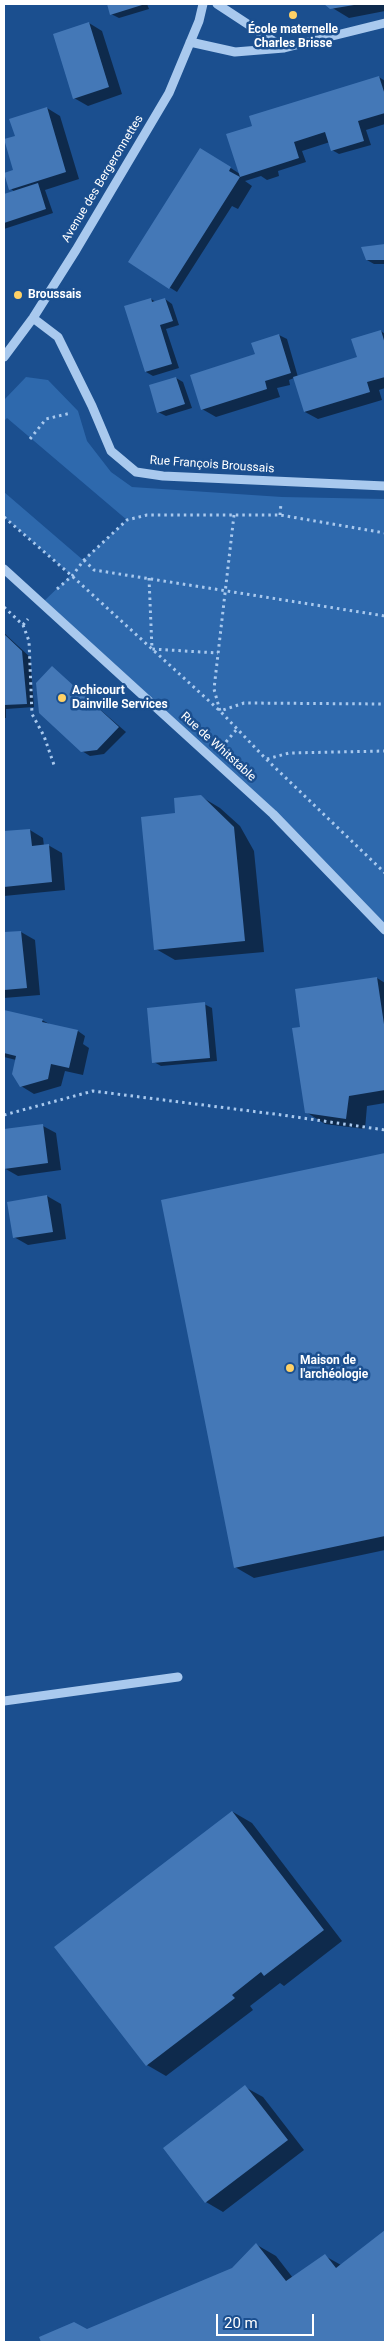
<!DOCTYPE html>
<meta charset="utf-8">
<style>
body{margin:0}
#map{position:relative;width:389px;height:2346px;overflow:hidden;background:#1b4f8f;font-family:Roboto,sans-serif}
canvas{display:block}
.frame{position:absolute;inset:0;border:5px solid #fff;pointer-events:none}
.scale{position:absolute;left:216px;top:2314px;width:98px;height:22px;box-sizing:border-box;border:2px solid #fff;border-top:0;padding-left:6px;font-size:15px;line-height:18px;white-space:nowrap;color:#fff;-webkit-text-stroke:4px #1b4f8f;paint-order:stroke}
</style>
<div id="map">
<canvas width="389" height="2346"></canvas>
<div class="frame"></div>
<div class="scale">20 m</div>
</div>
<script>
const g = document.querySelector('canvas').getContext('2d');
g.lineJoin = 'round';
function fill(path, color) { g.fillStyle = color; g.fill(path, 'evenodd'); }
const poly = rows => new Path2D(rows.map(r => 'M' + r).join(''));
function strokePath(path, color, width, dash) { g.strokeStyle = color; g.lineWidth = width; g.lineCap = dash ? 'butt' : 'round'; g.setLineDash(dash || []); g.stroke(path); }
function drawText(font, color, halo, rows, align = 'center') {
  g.font = font + ' Roboto,sans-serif'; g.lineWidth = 5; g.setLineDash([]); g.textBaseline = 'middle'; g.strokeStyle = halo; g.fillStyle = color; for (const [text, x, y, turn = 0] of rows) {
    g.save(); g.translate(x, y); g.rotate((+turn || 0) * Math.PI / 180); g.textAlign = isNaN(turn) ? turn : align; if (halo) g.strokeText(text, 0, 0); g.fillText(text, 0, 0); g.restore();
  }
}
const green = poly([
 [26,377,48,380,78,411,87,441,111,472,132,487,282,497,385,499,385,930,273,814,41,604,71,575,4,517,4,492,83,560,127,520,7,418,4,421,4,400]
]);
const shadow = poly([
 [108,4,147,4,149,9,119,18,111,14],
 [326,4,385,4,385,11,349,18],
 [89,23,102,31,122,94,88,106,74,98],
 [379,77,385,81,385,124,366,130,371,145,339,154,332,150,330,142,302,151,306,162,278,171,279,176,267,180,261,176,245,181,252,186,238,209,232,206,177,292,129,262,214,157,240,174,254,127],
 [47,108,60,116,79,179,45,190,53,213,4,229,4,195,15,192,11,189,15,170,16,137],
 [385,245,385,264,374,264,367,260,363,248],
 [151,299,156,302,165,299,172,304,179,325,166,329,179,368,153,376,146,372],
 [381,331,385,334,385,388,379,390,382,400,318,419,305,412,294,378,289,380,290,385,277,388,280,397,216,417,202,409,279,335,287,339,298,377,358,358],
 [176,378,183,382,192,408,166,416,158,412],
 [4,633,30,657,34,707,6,709,6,718,4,718],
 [52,668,126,732,104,754,90,756,82,751],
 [200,796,220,808,240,826,254,851,264,952,175,960,156,949,177,815],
 [30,830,43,838,44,846,48,845,62,853,65,890,4,896,4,832],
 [21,932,35,940,40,995,4,998,4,934],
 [377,978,385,983,385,1103,367,1106,365,1129,325,1124,306,1112,302,1028],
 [204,1004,212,1008,217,1061,161,1066,154,1062],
 [4,1011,42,1020,53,1026,78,1031,85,1036,83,1044,89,1048,83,1075,65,1071,61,1086,34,1094,21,1086,16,1060,4,1057],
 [43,1126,56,1133,61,1170,18,1176,4,1168,4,1131],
 [385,1154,385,1550,254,1578,235,1567,162,1201],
 [47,1196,61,1204,66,1239,28,1245,14,1237],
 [233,1812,252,1823,342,1941,284,1986,280,1983,250,2006,253,2010,166,2076,147,2065],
 [245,2087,263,2097,304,2150,223,2212,206,2202,165,2149],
 [385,2232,385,2342,42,2342,40,2338,87,2331,233,2269,257,2245,276,2256,293,2278,325,2256,341,2265]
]);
const building = poly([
 [107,4,142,4,142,5,110,15],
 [324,4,354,4,354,5,330,9],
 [89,22,109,87,73,99,53,34],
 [379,76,385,95,385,113,358,121,364,141,331,151,325,132,294,142,299,158,240,177,226,134,252,126,249,116],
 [47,107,66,172,9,190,4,173,13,170,4,139,15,136,9,119],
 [200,148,231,167,229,171,240,177,169,289,128,262],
 [38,183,46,209,4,223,4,194],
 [385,244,385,260,366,260,361,247],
 [151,298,152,302,165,298,173,321,160,325,172,364,145,372,124,306],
 [381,330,385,344,385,377,367,382,370,392,304,412,293,377,357,357,351,339],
 [279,334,291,373,265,381,267,389,201,410,190,375,255,354,251,343],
 [176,377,185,404,157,413,149,385],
 [4,634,22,651,27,704,4,705],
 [52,666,119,727,97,750,81,752,39,713,36,683],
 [201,795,234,827,245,941,154,950,141,817,175,813,174,798],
 [30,829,32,846,49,844,52,882,4,887,4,831],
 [21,931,27,988,4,990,4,932],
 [377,977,385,1031,385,1090,349,1096,346,1119,305,1113,292,1028,300,1027,295,989],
 [205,1002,210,1058,152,1063,147,1008],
 [4,1010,43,1019,42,1022,78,1030,69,1068,51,1064,48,1079,20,1087,12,1074,16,1056,4,1053],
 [43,1124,48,1163,4,1169,4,1129],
 [385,1153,385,1536,234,1568,161,1200],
 [47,1195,53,1232,13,1238,7,1202],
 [232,1811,324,1930,264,1976,261,1972,232,1995,235,1998,146,2066,54,1947],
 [245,2085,288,2140,205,2203,163,2148],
 [385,2230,385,2342,41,2342,39,2337,74,2322,87,2329,232,2268,256,2243,286,2281,325,2254,336,2268]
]);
const path = poly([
 [30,439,46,419,71,413],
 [234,515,214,689,220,711,244,703,385,704],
 [280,515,281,503],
 [4,517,72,576,220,711,266,759,385,873],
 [84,560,94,570,385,616],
 [149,578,152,649,218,653],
 [57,589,72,576,84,560,127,520,147,515,280,515,385,533],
 [4,607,23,625,29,641,32,714,44,736,54,765],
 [23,625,28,619],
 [226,742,237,729],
 [267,759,289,753,385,751],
 [4,1115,93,1091,282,1115,385,1130]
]);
const minor = poly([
 [217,4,284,48],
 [190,42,235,52,284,48,385,23],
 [33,318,58,337,92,406,111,451,136,472,163,476,385,486],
 [4,357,33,318,76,250,169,93,199,21,203,4],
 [4,569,273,814,385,930],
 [4,1701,178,1677]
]);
const markers = [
 [293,15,5,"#ffd166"],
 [18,295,5,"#ffd166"],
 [62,698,5,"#ffd166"],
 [290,1368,5,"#ffd166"]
];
const poiNames = [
 ["École maternelle",293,30,"center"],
 ["Charles Brisse",293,44,"center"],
 ["Broussais",28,295],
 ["Achicourt",72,691],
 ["Dainville Services",72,705],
 ["Maison de",300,1361],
 ["l'archéologie",300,1375]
];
const streetNames = [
 ["Avenue des Bergeronnettes",103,179,-59],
 ["Rue François Broussais",212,465,4],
 ["Rue de Whitstable",218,747,42]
];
fill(green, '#2e69ad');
fill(shadow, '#0007');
fill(building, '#4478b7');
strokePath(path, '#a9c9ee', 3, [2.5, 4]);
strokePath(minor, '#a9c9ee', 9);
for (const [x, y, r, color] of markers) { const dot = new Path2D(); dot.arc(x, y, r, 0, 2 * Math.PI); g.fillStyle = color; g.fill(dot); strokePath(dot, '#1b4f8f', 2); }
drawText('bold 12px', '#fff', '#1b4f8f', poiNames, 'left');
drawText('12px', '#fff', '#1b4f8f', streetNames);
</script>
